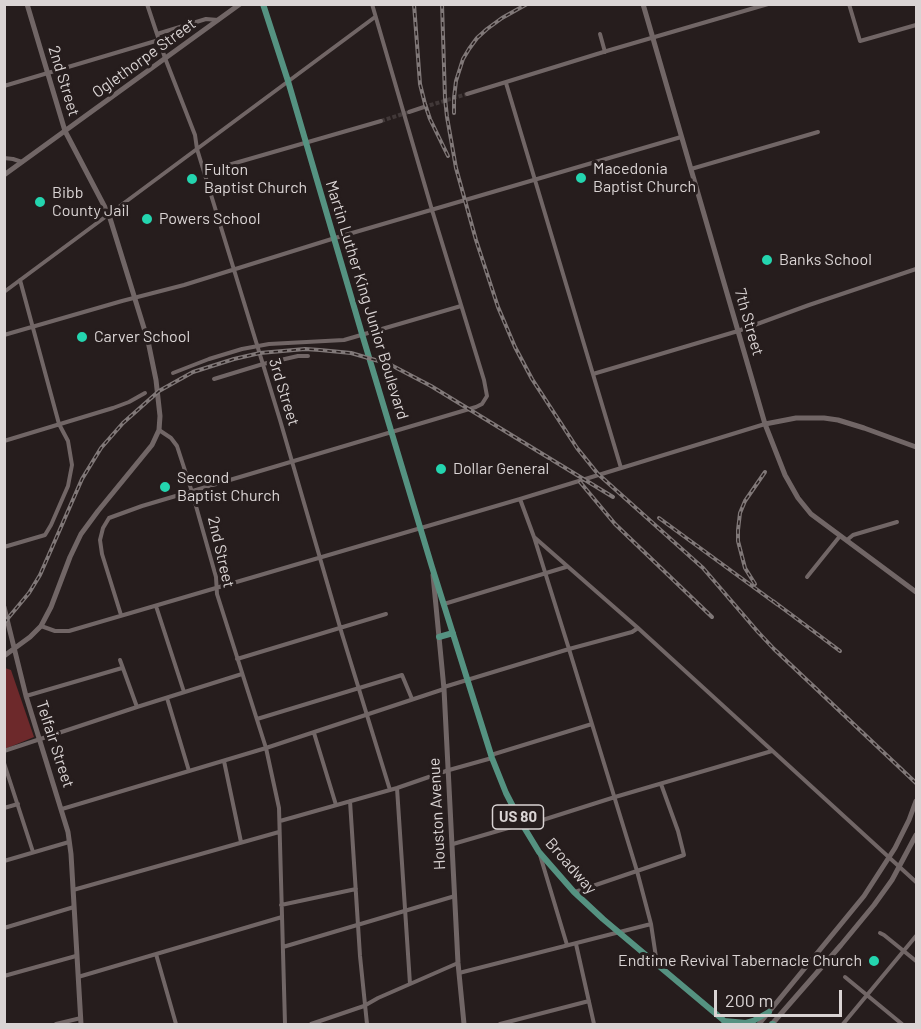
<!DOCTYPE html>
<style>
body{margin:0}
#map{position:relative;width:921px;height:1029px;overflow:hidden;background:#261d1d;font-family:Barlow,sans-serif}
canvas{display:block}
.frame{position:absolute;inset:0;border:6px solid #dad4d4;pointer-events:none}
.scale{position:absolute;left:714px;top:990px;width:128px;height:27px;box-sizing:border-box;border:3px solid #dad4d4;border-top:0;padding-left:8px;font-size:18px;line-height:21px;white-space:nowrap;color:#dad4d4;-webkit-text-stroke:4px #261d1d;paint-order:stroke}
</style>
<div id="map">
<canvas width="921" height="1029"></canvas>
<div class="frame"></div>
<div class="scale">200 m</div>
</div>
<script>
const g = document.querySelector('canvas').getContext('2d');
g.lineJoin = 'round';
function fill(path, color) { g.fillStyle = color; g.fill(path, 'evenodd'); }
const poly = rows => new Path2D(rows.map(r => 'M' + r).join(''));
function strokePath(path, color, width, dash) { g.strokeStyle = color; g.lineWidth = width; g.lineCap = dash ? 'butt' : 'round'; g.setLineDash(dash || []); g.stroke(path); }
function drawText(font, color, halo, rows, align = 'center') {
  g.font = font + ' Barlow,sans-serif'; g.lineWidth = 6; g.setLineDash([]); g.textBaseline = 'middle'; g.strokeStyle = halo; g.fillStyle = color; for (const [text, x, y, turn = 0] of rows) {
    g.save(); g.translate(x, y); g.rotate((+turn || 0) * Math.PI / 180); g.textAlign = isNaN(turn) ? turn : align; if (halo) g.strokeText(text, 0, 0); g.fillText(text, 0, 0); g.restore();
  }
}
const green = poly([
 [5,668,11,670,34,737,5,749]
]);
const streetTunnel = poly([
 [424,107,467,94],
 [381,121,409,112]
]);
const street = poly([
 [147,4,165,58,195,135,197,149,280,420,342,634,390,790],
 [849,4,860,41,916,25],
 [157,34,206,19,218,20],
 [600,34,605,52],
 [506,83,621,468],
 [4,86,159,40],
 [467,94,610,50,768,4],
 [409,112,424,107],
 [4,158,13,159,22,162],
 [691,169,818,132],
 [204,172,381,121],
 [4,292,375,17],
 [4,335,122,301,184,285,335,238,681,137],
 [173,373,209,359,242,349,269,344,344,340,461,306],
 [593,374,738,331,809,305,916,269],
 [214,379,263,364,298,356,308,356],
 [159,430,171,438,177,446,192,492,216,577,217,594,266,748,279,808,285,1024],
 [4,441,113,408,129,402,145,393],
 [520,499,534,537,569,649,637,871,651,924,657,964],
 [534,537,638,628,916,882],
 [847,540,853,535,897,522],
 [4,547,45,535,51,525,68,486,72,465,68,441,59,424,20,280],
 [807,577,840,536],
 [444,604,566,567],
 [156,606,184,692],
 [121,615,102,554,100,540,103,528,109,518,142,506,476,407,482,404,487,396,484,380,432,210,372,4],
 [41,626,55,631,69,631,520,499,765,424],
 [237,659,386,614],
 [120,660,137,707],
 [444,687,569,649,632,632,638,628],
 [26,696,122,668],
 [167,698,189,771],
 [257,719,402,675,412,699],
 [314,733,336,805],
 [4,751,137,707,242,674],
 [491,755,592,724],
 [224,761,241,842],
 [4,763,33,852],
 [397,788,410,984],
 [350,801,360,956,367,1024],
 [4,808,18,804],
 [62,809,266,748,444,689],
 [280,821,397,788,449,770,492,758],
 [453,844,522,824,530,824,615,797,772,751],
 [540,855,567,945],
 [4,861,69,842],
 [73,890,279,832],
 [575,892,684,855,678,831,661,784],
 [281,905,356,889],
 [4,928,74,907],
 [880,933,884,935,916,961],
 [576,944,594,1024],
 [283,947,455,896],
 [156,954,176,1024],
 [459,973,651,924],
 [4,976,76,956],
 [78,977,282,917],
 [845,977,902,1024],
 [56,1024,81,1018],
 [311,1024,364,1006,378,998,458,963],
 [500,1024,589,1001],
 [843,1024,916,936]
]);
const secondary = poly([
 [643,4,765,424,785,475,798,498,811,514,916,592],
 [4,175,240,4],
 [765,424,796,418,824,418,838,420,864,428,916,447],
 [433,575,444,689,458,963,464,1024],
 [4,607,26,696,68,832,71,854,81,1024],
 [4,656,30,637,41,626,51,607,70,557,81,534,98,511,152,445,159,430,160,416,156,380,148,341,109,215,65,131,27,4],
 [759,1024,864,896,895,848,909,820,916,801],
 [772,1024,841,945,874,905,892,880,916,835]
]);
const primary = poly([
 [263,4,288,81,362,334,432,567,492,758,506,793,522,824,539,852,574,892,603,919,728,1024],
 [439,637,453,633],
 [724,1021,746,1023,753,1021,769,1012],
 [772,1024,773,1024]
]);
const rail = poly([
 [414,4,420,84,425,104,430,119,448,156],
 [442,4,445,98,447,117,456,168,476,240,498,307,515,347,532,379,577,448,598,474,703,568,758,632,774,649,916,783],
 [454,113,454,98,456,81,463,59,469,49,477,38,487,29,502,18,527,4],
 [580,482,615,524,712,617],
 [659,518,778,605],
 [755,584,745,568,738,541,738,530,740,513,745,501,765,472],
 [773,601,840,651],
 [4,623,29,593,40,575,82,479,101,448,123,423,159,391,193,372,234,359,260,353,305,349,320,350,351,353,389,364,431,386,613,497]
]);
const markers = [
 [581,178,6,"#24d5af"],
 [192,179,6,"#24d5af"],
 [40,202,6,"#24d5af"],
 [147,219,6,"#24d5af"],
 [767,260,6,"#24d5af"],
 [82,337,6,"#24d5af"],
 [441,469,6,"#24d5af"],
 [165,487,6,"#24d5af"],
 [874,961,6,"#24d5af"]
];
const shields = [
 [518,817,51]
];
const shieldNames = [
 ["US 80",518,817]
];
const streetNames = [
 ["Oglethorpe Street",144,58,-36],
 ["2nd Street",64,81,73],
 ["Martin Luther King Junior Boulevard",367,300,73],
 ["7th Street",749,322,74],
 ["3rd Street",284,392,73],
 ["2nd Street",221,552,77],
 ["Telfair Street",55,744,72],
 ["Houston Avenue",437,814,-93],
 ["Broadway",571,866,49]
];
const poiNames = [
 ["Macedonia",593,169],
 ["Baptist Church",593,187],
 ["Fulton",204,170],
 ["Baptist Church",204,188],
 ["Bibb",52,193],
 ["County Jail",52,211],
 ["Powers School",159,219],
 ["Banks School",779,260],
 ["Carver School",94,337],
 ["Dollar General",453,469],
 ["Second",177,478],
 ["Baptist Church",177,496],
 ["Endtime Revival Tabernacle Church",862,961,"right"]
];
fill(green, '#6d292b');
strokePath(streetTunnel, '#413838', 4, [4, 2]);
strokePath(street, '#716666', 4);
strokePath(secondary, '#716666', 5);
strokePath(primary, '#559281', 6);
strokePath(rail, '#807878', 4);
strokePath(rail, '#261d1d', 1.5, [4.5]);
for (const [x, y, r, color] of markers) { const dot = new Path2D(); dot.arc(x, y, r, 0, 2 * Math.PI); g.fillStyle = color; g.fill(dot); strokePath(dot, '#261d1d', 2); }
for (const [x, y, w] of shields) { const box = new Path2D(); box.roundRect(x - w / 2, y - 12, w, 24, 4.5); g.fillStyle = '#261d1d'; g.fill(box); strokePath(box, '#dad4d4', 1.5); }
drawText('bold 15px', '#dad4d4', null, shieldNames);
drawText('16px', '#dad4d4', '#261d1d', streetNames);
drawText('16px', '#dad4d4', '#261d1d', poiNames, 'left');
</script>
